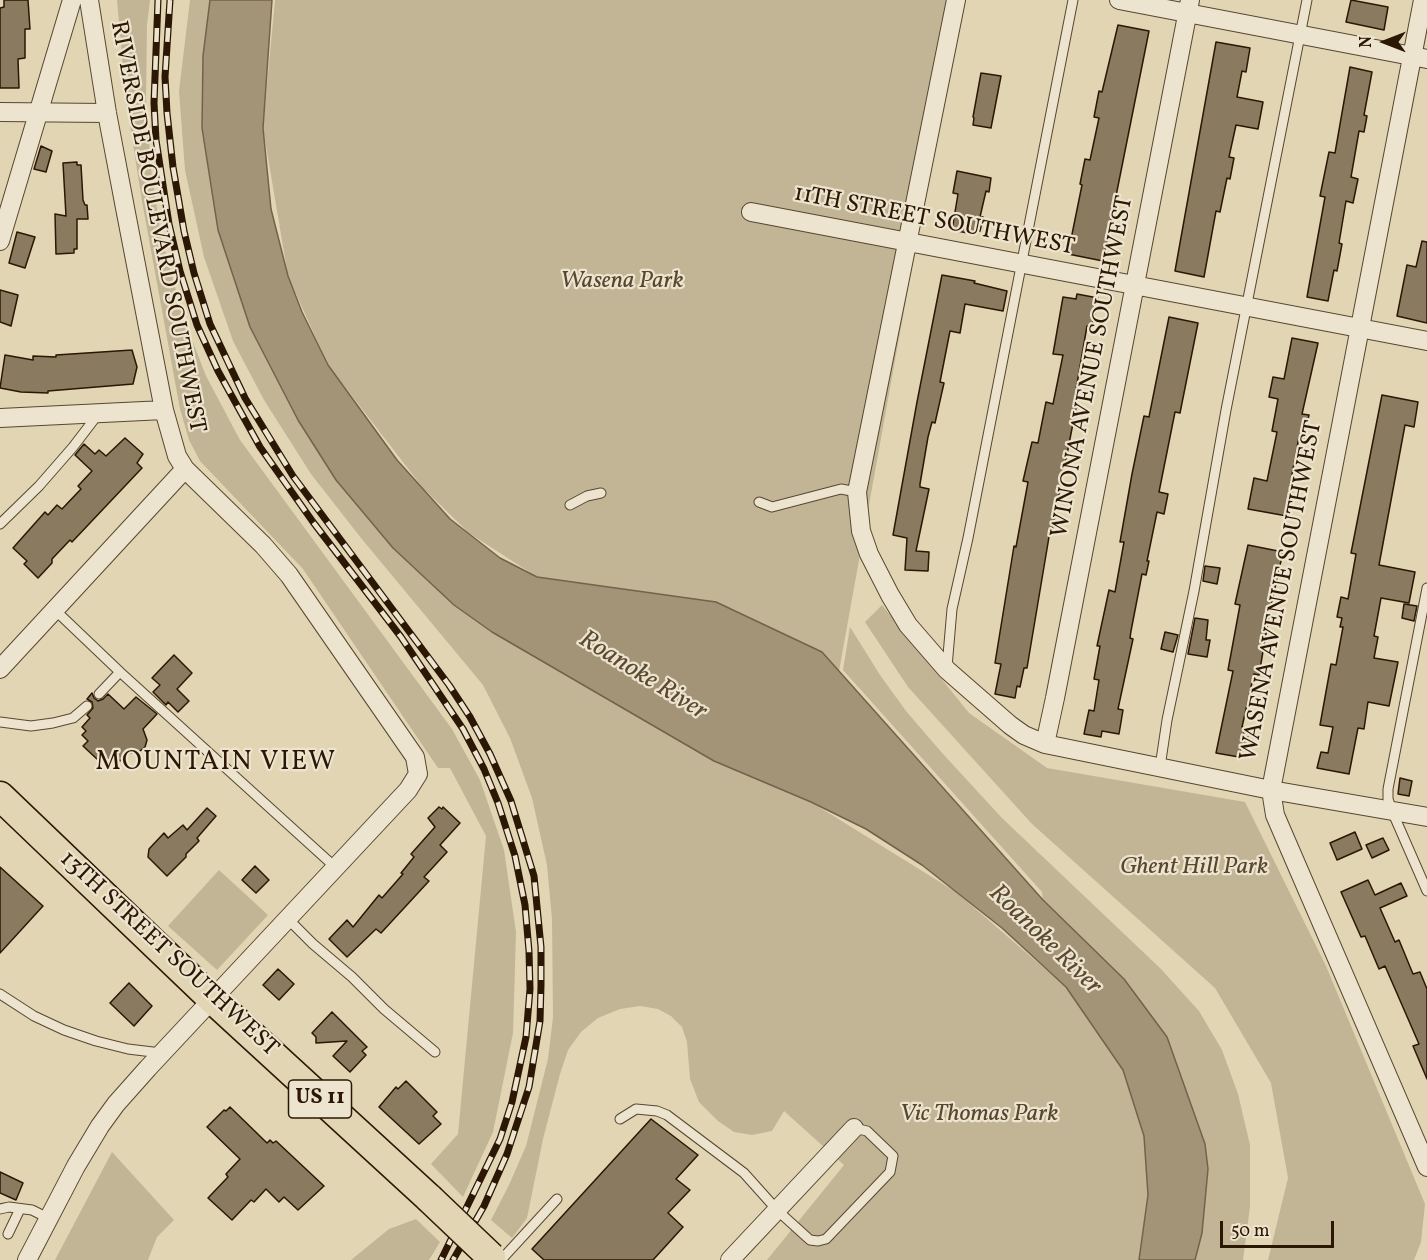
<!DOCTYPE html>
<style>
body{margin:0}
#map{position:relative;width:1427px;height:1260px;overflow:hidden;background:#e1d5b4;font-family:Vollkorn,serif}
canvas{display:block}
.north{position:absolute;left:1355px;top:12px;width:60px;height:60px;-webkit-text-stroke:4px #ece4ce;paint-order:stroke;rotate:270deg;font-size:16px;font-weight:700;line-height:24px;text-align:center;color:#2b1703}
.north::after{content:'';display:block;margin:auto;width:21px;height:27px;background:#2b1703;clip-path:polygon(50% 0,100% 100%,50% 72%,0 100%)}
.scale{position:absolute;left:1220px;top:1221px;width:114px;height:27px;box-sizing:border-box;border:3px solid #2b1703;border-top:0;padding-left:8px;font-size:18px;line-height:21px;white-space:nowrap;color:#2b1703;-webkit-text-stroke:4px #ece4ce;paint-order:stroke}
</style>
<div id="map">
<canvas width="1427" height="1260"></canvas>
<div class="north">N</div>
<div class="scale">50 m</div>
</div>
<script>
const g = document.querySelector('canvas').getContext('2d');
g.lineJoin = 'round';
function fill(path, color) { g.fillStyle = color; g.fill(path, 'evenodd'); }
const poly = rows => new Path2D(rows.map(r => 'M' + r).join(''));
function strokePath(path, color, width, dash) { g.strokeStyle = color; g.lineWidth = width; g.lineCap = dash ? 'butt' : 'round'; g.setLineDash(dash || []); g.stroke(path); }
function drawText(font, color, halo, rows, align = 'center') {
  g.font = font + ' Vollkorn,serif'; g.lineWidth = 4.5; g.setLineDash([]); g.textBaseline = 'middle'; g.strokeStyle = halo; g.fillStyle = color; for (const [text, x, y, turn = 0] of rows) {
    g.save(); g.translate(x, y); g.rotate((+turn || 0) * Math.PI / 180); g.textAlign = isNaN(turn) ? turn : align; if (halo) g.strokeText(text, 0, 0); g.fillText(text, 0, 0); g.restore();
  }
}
const green = poly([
 [117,0,150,0,147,25,146,99,151,169,161,236,183,316,206,376,240,440,452,729,480,780,504,850,516,932,513,1033,493,1132,463,1197,431,1164,458,1134,486,836,450,768,438,768,303,569,200,461,189,440,180,409,142,201,126,100],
 [190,0,210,0,203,56,202,128,218,230,250,327,298,420,336,480,393,548,454,605,492,632,714,761,811,802,956,892,1066,987,1123,1070,1144,1136,1148,1195,1139,1260,767,1260,844,1165,784,1111,772,1131,752,1135,734,1132,718,1121,699,1102,690,1079,687,1042,682,1027,671,1016,658,1009,640,1006,620,1009,598,1018,581,1032,568,1050,560,1074,543,1139,527,1218,512,1238,491,1220,509,1185,526,1146,548,1059,553,1017,552,919,547,865,532,798,510,738,483,685,361,538,311,474,264,400,233,341,204,257,185,170,179,91],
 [275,0,960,0,839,671,760,623,537,577,469,533,423,488,328,365,288,276,263,128],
 [882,605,969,713,1047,768,1245,802,1326,966,1425,1204,1421,1242,1414,1260,1268,1260,1288,1178,1271,1083,1215,988,1032,824,908,687,865,622],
 [850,627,880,675,906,711,943,754,1002,818,1160,968,1199,1011,1222,1050,1238,1094,1250,1145,1250,1207,1243,1260,1195,1260,1202,1233,1205,1144,1167,1037,1124,979,1043,900,1042,892,843,670],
 [219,870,268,915,217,970,168,926],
 [112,1152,174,1220,157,1237,148,1260,55,1260],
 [416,1219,440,1242,429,1260,351,1260,389,1229]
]);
const water = poly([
 [210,0,272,0,263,128,271,209,288,276,302,312,328,365,397,460,450,519,500,558,537,577,716,602,822,652,1043,900,1124,979,1167,1037,1205,1144,1208,1169,1202,1233,1195,1260,1139,1260,1148,1195,1144,1136,1123,1070,1066,987,1002,928,922,865,866,829,811,802,714,761,492,632,454,605,393,548,336,480,298,420,250,327,218,230,202,128,203,56,210,0]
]);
const building = poly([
 [4,0,28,0,30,29,25,29,25,58,18,59,19,88,0,88,0,8,4,7,4,0],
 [1351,0,1388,7,1384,30,1346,22,1351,0],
 [1118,25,1149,31,1103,261,1068,254,1082,185,1080,184,1085,159,1090,160,1099,118,1094,117,1099,91,1102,92,1118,25],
 [1216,42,1250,48,1246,72,1242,71,1237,97,1263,102,1258,129,1236,125,1229,157,1234,158,1230,179,1227,178,1220,212,1216,211,1204,277,1175,271,1216,42],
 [1350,67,1372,72,1364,115,1367,116,1364,132,1359,131,1351,177,1358,179,1353,203,1346,201,1339,243,1342,244,1337,271,1334,270,1328,301,1307,297,1325,197,1320,196,1329,152,1335,153,1350,67],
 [981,73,1001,76,991,128,973,125,974,118,973,117,981,73],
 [41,146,52,151,46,172,34,169,41,146],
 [77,162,77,165,81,165,83,200,85,205,87,205,88,219,77,219,77,249,74,249,74,253,56,254,55,214,66,216,63,163,77,162],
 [957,171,991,178,989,192,986,191,980,217,983,217,980,231,974,230,973,234,952,230,958,194,953,193,957,171],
 [17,232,35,237,25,268,9,263,17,232],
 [1422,241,1427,242,1427,323,1397,316,1407,265,1416,267,1422,241],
 [942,275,975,281,974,283,1007,291,1003,311,965,304,960,333,950,331,940,382,944,383,935,423,932,422,928,437,920,484,920,487,929,489,916,551,929,552,928,571,905,570,907,538,893,535,917,402,942,275],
 [0,290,18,295,11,326,0,322,0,290],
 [1077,294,1098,298,1092,327,1087,326,1073,407,1076,408,1052,531,1050,531,1027,668,1024,668,1020,687,1017,686,1015,698,995,694,1001,664,995,663,1014,546,1016,547,1028,482,1023,481,1032,442,1038,443,1046,402,1053,404,1063,355,1053,354,1063,297,1076,299,1077,294],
 [1169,317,1198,323,1180,413,1175,412,1159,492,1168,494,1164,514,1157,512,1147,561,1149,561,1146,575,1142,574,1131,631,1130,638,1133,639,1118,709,1123,710,1119,734,1102,731,1101,737,1084,734,1089,710,1094,711,1099,680,1094,679,1100,646,1097,646,1109,590,1115,592,1124,542,1120,542,1132,474,1144,416,1149,417,1169,317],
 [1292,338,1318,343,1302,414,1309,415,1304,438,1299,437,1290,485,1293,486,1287,516,1248,509,1254,478,1267,481,1277,432,1272,431,1278,399,1269,397,1273,377,1284,379,1292,338],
 [132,350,137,367,133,384,48,391,48,393,21,392,0,388,5,355,33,360,33,356,56,357,56,355,132,350],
 [1382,395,1418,402,1414,427,1405,425,1379,565,1415,572,1409,603,1381,598,1374,636,1378,637,1374,658,1398,662,1389,706,1368,702,1364,729,1358,728,1349,774,1317,768,1321,752,1328,753,1333,727,1320,725,1331,664,1336,665,1343,627,1340,627,1342,618,1337,617,1341,597,1348,599,1356,554,1351,553,1382,395],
 [125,438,143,454,137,463,142,468,72,542,70,540,52,559,52,563,38,578,24,564,27,561,13,548,45,512,48,515,57,505,62,509,81,489,78,486,92,471,75,455,84,444,95,454,99,450,106,456,125,438],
 [1248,545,1283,552,1270,610,1259,675,1254,674,1242,727,1245,728,1243,737,1248,737,1245,749,1241,748,1239,757,1216,753,1233,671,1228,670,1240,605,1235,604,1248,545],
 [1205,566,1220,568,1217,584,1203,581,1205,566],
 [1404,604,1417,606,1414,621,1402,618,1404,604],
 [1195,618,1208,620,1206,640,1210,640,1207,657,1188,654,1195,618],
 [1165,632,1178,635,1173,652,1161,649,1165,632],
 [174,655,192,673,177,689,189,701,178,712,168,702,166,705,153,692,160,685,152,678,174,655],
 [92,693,94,698,98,701,103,699,108,694,124,709,136,697,157,714,143,729,147,740,145,747,140,751,127,754,120,761,117,758,112,763,104,755,98,760,83,746,88,741,82,735,86,731,82,727,90,718,87,715,93,708,92,702,87,699,92,693],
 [1400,778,1412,781,1409,796,1398,794,1400,778],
 [439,807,442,809,443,807,460,823,440,845,447,852,424,877,429,881,381,933,376,929,347,957,329,939,347,920,353,927,379,895,382,898,403,874,401,873,414,857,411,854,435,827,428,818,439,807],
 [207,808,216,816,197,838,199,841,186,854,186,857,167,876,148,857,149,849,164,833,168,838,183,825,187,830,207,808],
 [1355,832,1362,849,1337,860,1330,843,1355,832],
 [1383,838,1389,850,1372,858,1366,845,1383,838],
 [255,866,269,880,256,893,242,880,255,866],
 [0,867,43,906,0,953,0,867],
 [1368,880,1375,895,1401,883,1407,896,1380,908,1395,942,1399,940,1413,974,1420,972,1427,989,1427,1079,1413,1046,1419,1044,1385,966,1379,969,1365,936,1361,937,1341,892,1368,880],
 [278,969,294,984,279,1000,263,985,278,969],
 [129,983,152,1006,134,1026,110,1003,129,983],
 [332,1012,367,1047,362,1051,366,1055,350,1072,333,1056,347,1041,316,1043,316,1037,312,1033,332,1012],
 [406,1081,437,1112,433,1116,441,1124,419,1144,379,1107,396,1087,398,1089,406,1081],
 [230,1107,267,1143,270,1140,273,1143,276,1141,324,1186,298,1210,284,1197,279,1202,266,1189,254,1202,251,1200,232,1220,208,1198,228,1177,226,1174,240,1159,207,1127,224,1110,226,1111,230,1107],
 [651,1119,698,1155,676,1179,690,1190,668,1213,683,1227,653,1260,544,1260,532,1249,651,1119],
 [0,1172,23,1183,16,1200,0,1193,0,1172]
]);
const lane = poly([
 [759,502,772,507,841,489,857,492],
 [570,505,587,496,601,493],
 [0,524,39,486,73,447,99,413],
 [1427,588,1388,789,1388,799,1392,811,1427,891],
 [55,610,120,672,335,867],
 [947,667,952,609,968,538,1073,0],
 [99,694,120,672],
 [0,722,31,726,53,723,73,718,87,706],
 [1160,767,1167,720,1194,591,1226,410,1307,0],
 [288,919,313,944,352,977,384,1009,435,1052],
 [0,994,34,1016,64,1030,96,1041,128,1049,161,1053],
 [620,1119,636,1109,657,1111,667,1115,744,1173,778,1211,810,1240,818,1241,826,1239,890,1172,893,1156,867,1131,854,1128],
 [0,1209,9,1207,32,1210,48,1218],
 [8,1234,20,1209],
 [501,1260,557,1199]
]);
const street = poly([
 [956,0,857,492,861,531,869,554,890,595,908,625,947,670,1010,725,1024,735,1045,744,1271,790,1427,817],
 [1119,0,1427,59],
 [1423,0,1271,790,1275,815,1427,1167],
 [0,112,107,113],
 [751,212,1427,341],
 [0,241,72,0],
 [0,418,164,410],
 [0,669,185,469],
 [1045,744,1055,698,1190,0],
 [27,1260,76,1166,100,1126,116,1104,148,1068,408,790,418,774,415,757,289,575,263,545,185,469,177,456,164,410,126,213,107,113,89,0],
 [730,1260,854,1128]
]);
const primary = poly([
 [0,796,212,999,429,1198]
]);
const rail = poly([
 [158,0,154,103,156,140,169,224,180,271,197,325,218,371,260,447,313,522,401,637,463,729,484,769,498,803,515,856,525,905,529,951,530,989,526,1037,512,1102,500,1139,441,1260],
 [170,0,165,77,167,113,173,167,184,231,194,273,210,324,245,398,293,476,449,685,470,717,490,754,511,801,534,876,541,947,541,985,540,1021,529,1087,507,1154,484,1206,453,1260]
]);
const primaryBridge = poly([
 [429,1198,491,1257]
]);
const shields = [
 [320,1099,63]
];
const shieldNames = [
 ["US 11",320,1099]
];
const streetNames = [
 ["11TH STREET SOUTHWEST",934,222,11],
 ["RIVERSIDE BOULEVARD SOUTHWEST",156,227,79],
 ["WINONA AVENUE SOUTHWEST",1094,367,-79],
 ["WASENA AVENUE SOUTHWEST",1283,591,-79],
 ["13TH STREET SOUTHWEST",168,955,43]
];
const parkNames = [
 ["Wasena Park",622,283],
 ["Ghent Hill Park",1194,869],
 ["Vic Thomas Park",979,1116]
];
const waterNames = [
 ["Roanoke River",642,677,32],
 ["Roanoke River",1044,941,44]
];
const quarterNames = [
 ["MOUNTAIN VIEW",216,764]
];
fill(green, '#c2b596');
fill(water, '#a39478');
strokePath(water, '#736249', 1.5);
fill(building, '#8a7a5f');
strokePath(building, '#2b1703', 1.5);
strokePath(lane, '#58462f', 11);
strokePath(street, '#58462f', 20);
strokePath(primary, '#2b1703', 31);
strokePath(lane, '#ece4ce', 9);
strokePath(street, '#ece4ce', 18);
strokePath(primary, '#e1d5b4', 28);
strokePath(rail, '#2b1703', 7);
strokePath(rail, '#ece4ce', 4.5, [14]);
strokePath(primaryBridge, '#2b1703', 31, []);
strokePath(primaryBridge, '#e1d5b4', 28);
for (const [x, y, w] of shields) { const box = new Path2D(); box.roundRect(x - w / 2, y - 19, w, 38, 4.5); g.fillStyle = '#ece4ce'; g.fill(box); strokePath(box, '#2b1703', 1.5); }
drawText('bold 22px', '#2b1703', null, shieldNames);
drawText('24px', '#2b1703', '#ece4ce', streetNames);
drawText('italic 24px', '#58462f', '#ece4ce', parkNames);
drawText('italic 26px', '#5b4932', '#ece4ce', waterNames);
g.letterSpacing = '1.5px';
drawText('27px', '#2b1703', '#ece4ce', quarterNames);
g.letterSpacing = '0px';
</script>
